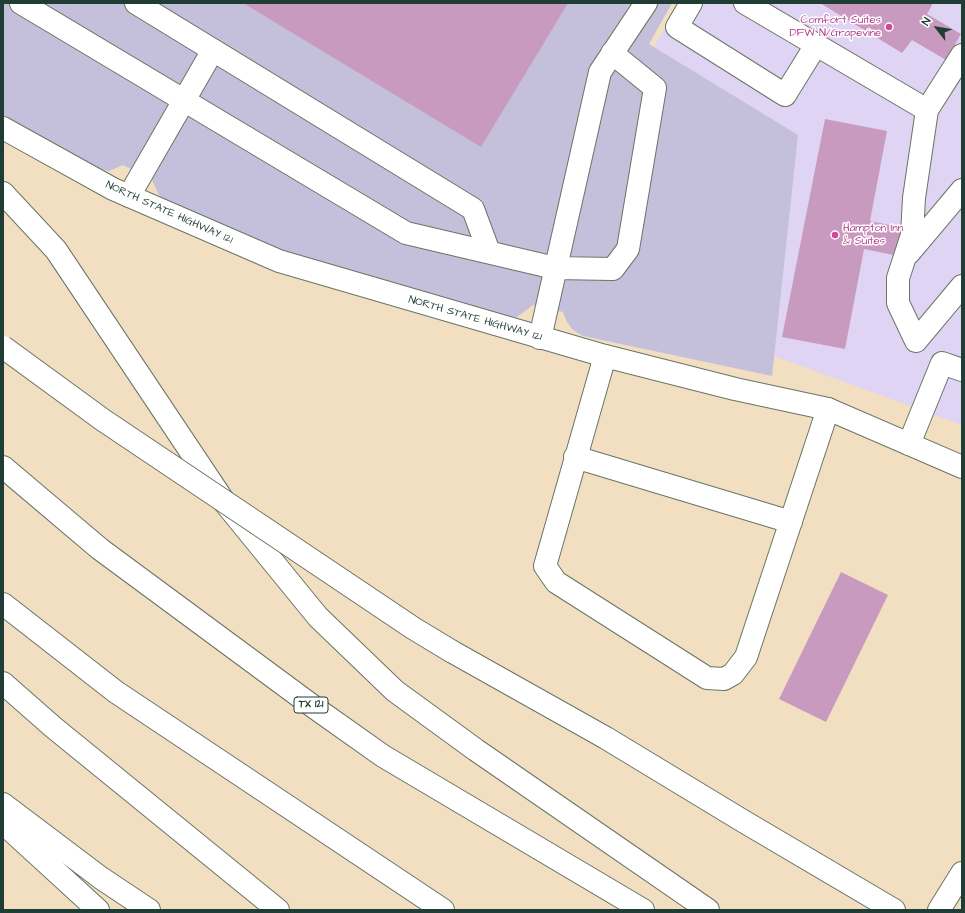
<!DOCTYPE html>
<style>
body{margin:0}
#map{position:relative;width:965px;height:913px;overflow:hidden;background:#f2dec1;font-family:"Architects Daughter",sans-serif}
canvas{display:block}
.frame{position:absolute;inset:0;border:4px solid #1f3d34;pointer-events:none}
.north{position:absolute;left:917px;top:8px;width:40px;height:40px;-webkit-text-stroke:3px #fff;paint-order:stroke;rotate:301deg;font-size:11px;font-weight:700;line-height:16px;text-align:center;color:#1f3d34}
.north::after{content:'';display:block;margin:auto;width:14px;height:18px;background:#1f3d34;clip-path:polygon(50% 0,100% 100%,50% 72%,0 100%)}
</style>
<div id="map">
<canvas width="965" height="913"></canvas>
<div class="frame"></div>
<div class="north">N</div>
</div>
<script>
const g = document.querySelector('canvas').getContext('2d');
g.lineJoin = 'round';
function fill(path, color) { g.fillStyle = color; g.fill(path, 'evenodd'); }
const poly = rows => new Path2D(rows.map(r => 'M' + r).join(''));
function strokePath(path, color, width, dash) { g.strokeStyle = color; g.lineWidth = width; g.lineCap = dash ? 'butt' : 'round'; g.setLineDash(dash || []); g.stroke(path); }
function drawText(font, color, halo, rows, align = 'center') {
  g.font = font + ' "Architects Daughter",sans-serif'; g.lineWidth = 3; g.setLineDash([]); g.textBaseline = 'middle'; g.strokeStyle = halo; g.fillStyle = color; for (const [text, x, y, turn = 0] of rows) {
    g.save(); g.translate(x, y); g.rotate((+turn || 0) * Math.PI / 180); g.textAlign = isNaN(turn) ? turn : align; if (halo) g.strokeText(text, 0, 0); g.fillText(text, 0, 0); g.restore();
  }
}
const built = poly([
 [680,3,962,3,962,425,760,351,786,129,654,47]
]);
const industrial = poly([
 [3,3,672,3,649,44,798,135,772,376,583,336,573,330,567,322,563,312,533,305,517,317,500,317,295,257,168,203,159,195,152,180,123,165,109,171,96,168,3,116]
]);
const building = poly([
 [243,3,568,3,481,147],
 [820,3,933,3,927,14,961,34,946,60,912,40,902,53],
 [825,119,887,131,870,221,904,228,898,256,864,249,845,349,782,337],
 [841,572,888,595,826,722,779,699]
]);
const minor = poly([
 [21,3,406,233,555,268,613,269,628,249,655,88,612,53],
 [136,3,473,209,489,252],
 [691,3,677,27,785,95,816,45],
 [745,3,927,110,962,55],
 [927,110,914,198,912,235,898,278,898,303,916,341,962,286],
 [129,196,213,50],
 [909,253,962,190],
 [540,338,600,72,646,3],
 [605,356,545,566,556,582,707,678,724,679,733,674,746,657,828,409],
 [909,444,942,363,962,370],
 [575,457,791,522]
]);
const major = poly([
 [3,128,113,189,279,261,605,356,735,389,828,409,962,467],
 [939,910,962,873]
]);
const highway = poly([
 [3,193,56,250,225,503,318,617,395,691,476,750,708,910],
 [3,467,100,549,318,710,383,756,643,910],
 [3,604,116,692,443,910],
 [451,651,606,738,743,821,894,910],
 [3,683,53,727,278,910],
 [3,804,101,878,149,910],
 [3,823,98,910]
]);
const highwayBridge = poly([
 [3,347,103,420,413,628,451,651]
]);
const markers = [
 [889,27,4,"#d1479c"],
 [835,235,4,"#d1479c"]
];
const shields = [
 [311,705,34]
];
const shieldNames = [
 ["TX 121",311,705]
];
const hotelNames = [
 ["Comfort Suites",881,21],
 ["DFW N/Grapevine",881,34],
 ["Hampton Inn",843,229,"left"],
 ["& Suites",843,242,"left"]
];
const streetNames = [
 ["NORTH STATE HIGHWAY 121",169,213,24],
 ["NORTH STATE HIGHWAY 121",475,319,16]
];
fill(built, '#e0d4f4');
fill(industrial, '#c4c0db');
fill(building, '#c99abf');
strokePath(minor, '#697565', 24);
strokePath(major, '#697565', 24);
strokePath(highway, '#697565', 24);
strokePath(minor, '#fff', 22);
strokePath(major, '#fff', 22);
strokePath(highway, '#fff', 22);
strokePath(highwayBridge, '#697565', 24, []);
strokePath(highwayBridge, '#fff', 22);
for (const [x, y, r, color] of markers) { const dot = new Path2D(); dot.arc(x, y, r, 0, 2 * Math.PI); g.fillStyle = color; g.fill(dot); strokePath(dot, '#fff', 1.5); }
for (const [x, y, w] of shields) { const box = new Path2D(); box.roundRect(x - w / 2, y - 8, w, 16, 3); g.fillStyle = '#fff'; g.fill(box); strokePath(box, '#1f3d34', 1); }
drawText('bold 10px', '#1f3d34', null, shieldNames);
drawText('11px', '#b23c85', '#fff', hotelNames, 'right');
drawText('11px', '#1f3d34', '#fff', streetNames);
</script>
